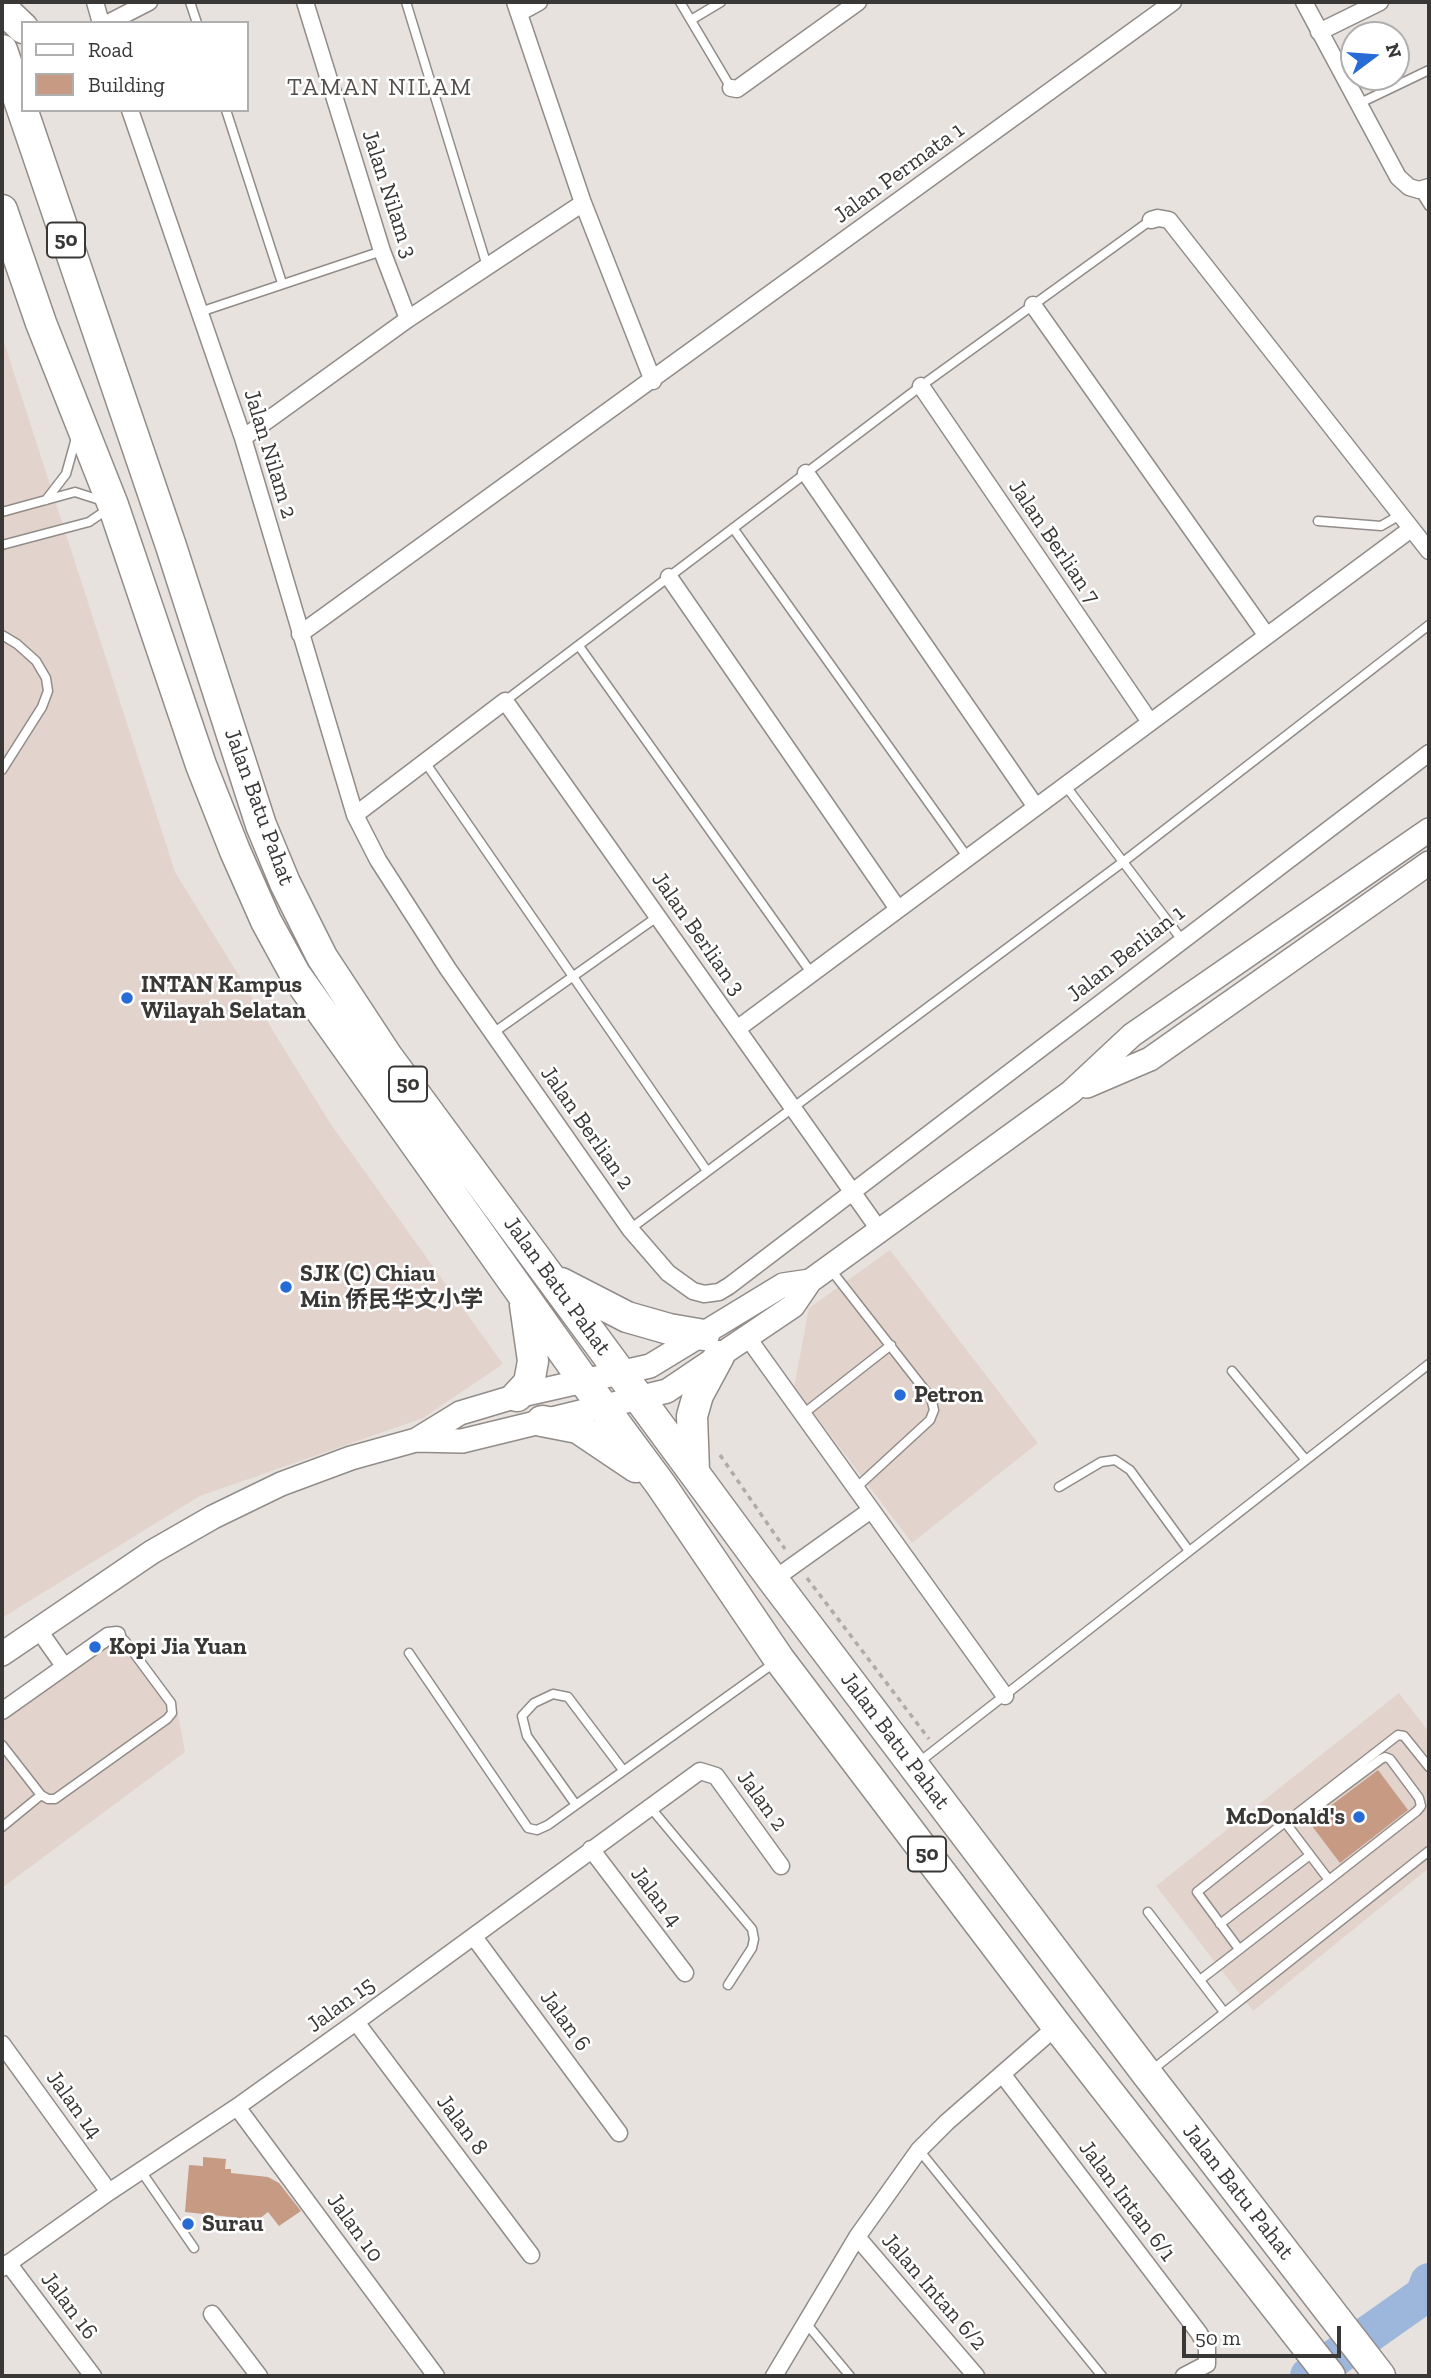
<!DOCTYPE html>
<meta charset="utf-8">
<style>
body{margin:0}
#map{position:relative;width:1431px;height:2378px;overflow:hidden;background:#e8e2df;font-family:"Zilla Slab",serif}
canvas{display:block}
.frame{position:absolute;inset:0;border:4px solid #3a3837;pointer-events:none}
.legend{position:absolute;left:21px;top:21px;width:228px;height:91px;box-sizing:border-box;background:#fff;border:2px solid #b0afaf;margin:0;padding:9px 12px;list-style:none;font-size:21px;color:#3a3837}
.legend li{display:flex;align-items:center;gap:14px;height:35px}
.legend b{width:35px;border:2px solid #b0afaf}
.north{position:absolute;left:1340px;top:21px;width:70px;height:70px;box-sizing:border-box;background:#fff;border:2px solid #b0afaf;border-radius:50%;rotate:74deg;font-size:19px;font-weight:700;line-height:28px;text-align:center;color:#3a3837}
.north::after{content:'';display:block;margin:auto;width:24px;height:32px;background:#276bd7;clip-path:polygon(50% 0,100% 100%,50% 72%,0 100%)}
.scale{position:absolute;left:1182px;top:2326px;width:159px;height:32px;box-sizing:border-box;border:4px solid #3a3837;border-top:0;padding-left:9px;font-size:21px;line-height:24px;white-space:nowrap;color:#3a3837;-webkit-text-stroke:5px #fff;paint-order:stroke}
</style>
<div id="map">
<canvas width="1431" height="2378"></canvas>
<div class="frame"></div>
<ul class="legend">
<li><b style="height:9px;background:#fff"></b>Road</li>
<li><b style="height:19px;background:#c69a83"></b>Building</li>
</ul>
<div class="north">N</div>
<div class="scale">50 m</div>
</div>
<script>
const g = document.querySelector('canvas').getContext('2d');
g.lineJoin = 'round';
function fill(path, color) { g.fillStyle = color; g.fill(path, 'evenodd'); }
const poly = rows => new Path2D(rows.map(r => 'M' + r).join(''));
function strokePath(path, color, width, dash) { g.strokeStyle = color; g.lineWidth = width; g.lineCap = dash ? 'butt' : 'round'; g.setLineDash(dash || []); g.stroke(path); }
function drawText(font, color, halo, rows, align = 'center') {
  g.font = font + ' "Zilla Slab","Noto Sans SC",serif'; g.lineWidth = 5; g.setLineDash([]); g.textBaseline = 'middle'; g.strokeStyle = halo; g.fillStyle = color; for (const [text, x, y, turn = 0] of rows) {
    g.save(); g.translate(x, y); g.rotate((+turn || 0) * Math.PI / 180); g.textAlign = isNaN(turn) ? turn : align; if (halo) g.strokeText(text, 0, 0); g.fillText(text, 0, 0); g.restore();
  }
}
const built = poly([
 [2,336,175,872,330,1123,503,1364,423,1418,200,1496,2,1618],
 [890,1250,1038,1443,912,1543,794,1387,809,1308],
 [123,1629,176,1704,185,1752,2,1888,2,1704,102,1631],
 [1399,1693,1429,1732,1429,1868,1253,2011,1156,1886]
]);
const river = poly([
 [1309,2376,1424,2295,1429,2282]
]);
const building = poly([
 [1378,1770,1408,1810,1340,1863,1309,1822],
 [203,2157,226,2159,225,2169,231,2169,231,2173,268,2177,279,2183,301,2211,279,2226,268,2212,258,2220,185,2212,189,2165,203,2166]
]);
const path = poly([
 [720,1455,785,1549],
 [807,1578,929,1739]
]);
const lane = poly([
 [190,2,197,23],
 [406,2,487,266],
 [680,2,731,88],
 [691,20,721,2],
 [1358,104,1429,70],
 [226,110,282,283],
 [1419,190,1429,206],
 [200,312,382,251],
 [46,500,66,474,76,438],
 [2,512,75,492,103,501],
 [1318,521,1381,526,1400,515],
 [733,528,968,858],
 [2,545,89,522,108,509],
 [2,635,17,644,36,661,46,678,48,691,42,707,2,770],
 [579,646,812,974],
 [505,701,921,386,1151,220],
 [425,762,707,1171],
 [1065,785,1182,940],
 [493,1033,657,917],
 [630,1229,1123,862,1429,625],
 [831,1270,931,1398,934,1410,930,1420,856,1488],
 [1232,1371,1305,1459],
 [803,1414,891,1345],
 [1059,1487,1101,1462,1115,1460,1130,1470,1189,1551],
 [409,1653,528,1828,537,1830,548,1825,774,1663],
 [2,1745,41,1795,48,1799,55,1799,167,1719,172,1713,171,1703,125,1641,117,1635],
 [918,1763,1429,1364],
 [576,1805,527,1736,522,1716,534,1703,553,1694,568,1697,623,1770],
 [650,1807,752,1929,754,1939,752,1948,728,1985],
 [1290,1819,1398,1735,1404,1736,1429,1767],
 [1285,1822,1306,1815,1381,1759,1385,1757,1390,1759,1419,1798,1421,1806,1417,1811,1329,1880],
 [2,1827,41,1795],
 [1148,1912,1224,2012],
 [1220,1924,1310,1855],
 [1200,1980,1329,1880,1285,1822,1197,1892,1239,1949],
 [1152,2070,1429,1851],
 [919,2150,1102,2376],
 [141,2171,194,2248],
 [806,2323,850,2376]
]);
const street = poly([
 [95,2,101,23],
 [305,2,382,251,408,319],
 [515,2,583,203,653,381],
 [1304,2,1398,177,1409,187,1419,190,1429,187],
 [519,13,539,2],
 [108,23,149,2],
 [1319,32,1380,2],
 [731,88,737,89,858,2],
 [130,110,243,438,355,815,378,860,448,969,630,1229,668,1273,693,1291,704,1294,719,1292,729,1286,1429,753],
 [1151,220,1158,218,1169,220,1429,551],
 [1033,305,1267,636],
 [921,386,1150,722],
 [243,438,408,319,583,203],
 [806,473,1036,807],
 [669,577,898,909],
 [300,634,1173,2],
 [355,815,505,701,880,1231],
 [737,1029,1411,529],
 [748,1338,1005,1696],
 [773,1580,871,1510],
 [38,1629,64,1666],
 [2,1711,108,1636,117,1635],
 [591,1849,685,1973],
 [474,1937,619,2133],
 [356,2022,531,2255],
 [2,2044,109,2192],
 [1003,2075,1199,2333,1207,2348,1207,2364,1184,2376],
 [237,2107,436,2376],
 [857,2237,976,2376],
 [8,2263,93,2376],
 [2,2268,109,2192,237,2107,356,2022,700,1771,716,1776,781,1866],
 [212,2314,259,2376],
 [774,2376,857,2237,919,2150,947,2122,1057,2026]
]);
const secondary = poly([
 [1087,1086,1150,1059,1429,863],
 [416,1440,462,1441,667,1391,793,1306,810,1281,1071,1092,1132,1035,1429,830],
 [2,1654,152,1552,213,1517,281,1484,351,1458,416,1440,460,1413,517,1396,650,1366,783,1285,810,1281]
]);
const highway = poly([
 [2,8,23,28],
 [2,50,171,546,261,825,285,883,322,957,387,1056,773,1580,1147,2074,1380,2376],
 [2,210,41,323,113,505,201,765,235,851,266,921,295,974,584,1381,661,1485,779,1659,1057,2026,1330,2376],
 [561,1283,627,1317,669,1329,704,1335],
 [517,1396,529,1383,533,1361,525,1305],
 [542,1421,578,1428,636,1467],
 [694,1471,692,1416,698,1395,719,1356]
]);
const markers = [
 [127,998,7,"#276bd7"],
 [286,1287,7,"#276bd7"],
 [900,1395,7,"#276bd7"],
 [95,1647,7,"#276bd7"],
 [1359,1817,7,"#276bd7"],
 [188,2224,7,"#276bd7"]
];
const shields = [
 [66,240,38],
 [408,1084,38],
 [927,1854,38]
];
const shieldNames = [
 ["50",66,240],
 ["50",408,1084],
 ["50",927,1854]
];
const streetNames = [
 ["Jalan Permata 1",899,173,-36],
 ["Jalan Nilam 3",389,194,72],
 ["Jalan Nilam 2",270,454,73],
 ["Jalan Berlian 7",1054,542,56],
 ["Jalan Batu Pahat",259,807,70],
 ["Jalan Berlian 3",698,934,55],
 ["Jalan Berlian 1",1126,954,-38],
 ["Jalan Berlian 2",587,1128,55],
 ["Jalan Batu Pahat",557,1286,54],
 ["Jalan Batu Pahat",895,1741,53],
 ["Jalan 2",762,1801,54],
 ["Jalan 4",656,1897,53],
 ["Jalan 15",341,2005,-36],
 ["Jalan 6",565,2021,54],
 ["Jalan 14",74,2105,54],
 ["Jalan 8",462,2125,53],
 ["Jalan Batu Pahat",1238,2192,52],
 ["Jalan Intan 6/1",1127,2201,53],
 ["Jalan 10",355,2228,54],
 ["Jalan Intan 6/2",934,2292,49],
 ["Jalan 16",69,2306,53]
];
const poiNames = [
 ["INTAN Kampus",141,985],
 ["Wilayah Selatan",141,1011],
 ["SJK (C) Chiau",300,1274],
 ["Min 侨民华文小学",300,1300],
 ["Petron",914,1395],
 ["Kopi Jia Yuan",109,1647],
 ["McDonald's",1345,1817,"right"],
 ["Surau",202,2224]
];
const neighbourhoodNames = [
 ["TAMAN NILAM",380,88]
];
fill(built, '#e2d4cd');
strokePath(river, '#9db6dc', 38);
fill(building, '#c69a83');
strokePath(lane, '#928c89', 11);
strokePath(street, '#928c89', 19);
strokePath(secondary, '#928c89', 26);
strokePath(highway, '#928c89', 33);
strokePath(path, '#b0aba9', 3.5, [5, 5]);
strokePath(lane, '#fff', 8);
strokePath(street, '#fff', 16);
strokePath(secondary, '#fff', 23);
strokePath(highway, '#fff', 30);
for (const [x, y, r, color] of markers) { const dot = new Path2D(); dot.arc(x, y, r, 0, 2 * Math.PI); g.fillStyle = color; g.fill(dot); strokePath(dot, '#fff', 2.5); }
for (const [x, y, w] of shields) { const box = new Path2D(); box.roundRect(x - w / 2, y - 17.5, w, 35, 5); g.fillStyle = '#fff'; g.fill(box); strokePath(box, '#3a3837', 2); }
drawText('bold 21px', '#3a3837', null, shieldNames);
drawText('23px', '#3a3837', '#fff', streetNames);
drawText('bold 23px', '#3a3837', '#fff', poiNames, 'left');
g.letterSpacing = '2px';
drawText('24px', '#534e4b', '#fff', neighbourhoodNames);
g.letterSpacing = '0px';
</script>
